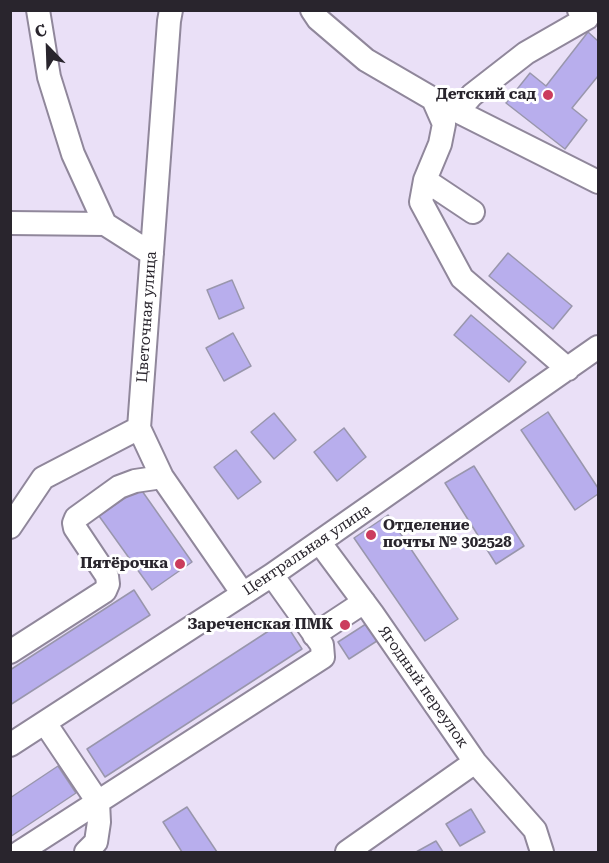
<!DOCTYPE html>
<meta charset="utf-8">
<style>
body{margin:0}
#map{position:relative;width:609px;height:863px;overflow:hidden;background:#eae0f7;font-family:"Roboto Serif",serif}
canvas{display:block}
.frame{position:absolute;inset:0;border:12px solid #29252d;pointer-events:none}
.north{position:absolute;left:18px;top:18px;width:60px;height:60px;-webkit-text-stroke:4px #fff;paint-order:stroke;rotate:337deg;font-size:16px;font-weight:700;line-height:24px;text-align:center;color:#29252d}
.north::after{content:'';display:block;margin:auto;width:21px;height:27px;background:#29252d;clip-path:polygon(50% 0,100% 100%,50% 72%,0 100%)}
</style>
<div id="map">
<canvas width="609" height="863"></canvas>
<div class="frame"></div>
<div class="north">С</div>
</div>
<script>
const g = document.querySelector('canvas').getContext('2d');
g.lineJoin = 'round';
function fill(path, color) { g.fillStyle = color; g.fill(path, 'evenodd'); }
const poly = rows => new Path2D(rows.map(r => 'M' + r).join(''));
function strokePath(path, color, width, dash) { g.strokeStyle = color; g.lineWidth = width; g.lineCap = dash ? 'butt' : 'round'; g.setLineDash(dash || []); g.stroke(path); }
function drawText(font, color, halo, rows, align = 'center') {
  g.font = font + ' "Roboto Serif",serif'; g.lineWidth = 6; g.setLineDash([]); g.textBaseline = 'middle'; g.strokeStyle = halo; g.fillStyle = color; for (const [text, x, y, turn = 0] of rows) {
    g.save(); g.translate(x, y); g.rotate((+turn || 0) * Math.PI / 180); g.textAlign = isNaN(turn) ? turn : align; if (halo) g.strokeText(text, 0, 0); g.fillText(text, 0, 0); g.restore();
  }
}
const building = poly([
 [588,32,598,41,598,76,572,108,587,120,565,149,506,103,530,73,546,86,588,32],
 [508,253,572,306,553,329,489,276,508,253],
 [232,280,244,308,219,319,207,290,232,280],
 [471,315,526,362,509,382,454,335,471,315],
 [233,333,251,366,224,381,206,348,233,333],
 [548,412,598,488,598,494,575,510,521,430,548,412],
 [274,413,296,440,274,459,251,432,274,413],
 [344,428,366,457,337,481,314,452,344,428],
 [236,450,261,482,238,499,214,467,236,450],
 [474,466,524,546,496,564,445,483,474,466],
 [140,488,192,562,152,590,99,516,140,488],
 [388,515,458,619,425,641,354,538,388,515],
 [134,590,150,615,10,705,10,670,134,590],
 [284,621,302,649,105,777,87,749,284,621],
 [369,622,380,639,349,659,338,642,369,622],
 [58,766,76,793,10,837,10,798,58,766],
 [187,807,217,852,182,852,163,822,187,807],
 [471,809,485,832,460,846,446,824,471,809],
 [436,841,443,852,416,852,436,841]
]);
const minor = poly([
 [38,10,49,77,73,154,105,224],
 [171,10,169,21,139,428,162,477,243,594],
 [312,10,318,19,366,60,433,99,598,182],
 [458,111,472,95,526,53,587,18,579,10],
 [425,180,440,144,444,124,433,99],
 [473,212,425,180,421,202,462,278,568,369],
 [10,223,105,224,152,254],
 [10,527,43,478,139,428],
 [320,543,372,613,475,762,535,830,542,852],
 [314,635,364,602],
 [10,652,105,591,108,584,107,576,75,528,74,523,76,518,119,487,135,481,162,477],
 [45,723,98,802,99,822,96,842,86,852],
 [10,745,272,575,598,347],
 [20,852,323,657,322,645,272,575],
 [347,852,475,762]
]);
const markers = [
 [548,95,6,"#cb3c5d"],
 [371,535,6,"#cb3c5d"],
 [180,564,6,"#cb3c5d"],
 [345,625,6,"#cb3c5d"]
];
const poiNames = [
 ["Детский сад",536,95],
 ["Отделение",383,526,"left"],
 ["почты № 302528",383,543,"left"],
 ["Пятёрочка",168,564],
 ["Зареченская ПМК",333,625]
];
const streetNames = [
 ["Цветочная улица",147,317,-86],
 ["Центральная улица",307,550,-34],
 ["Ягодный переулок",423,687,55]
];
fill(building, '#b8aeed');
strokePath(building, '#9996ac', 1.5);
strokePath(minor, '#90879b', 26);
strokePath(minor, '#fff', 22);
for (const [x, y, r, color] of markers) { const dot = new Path2D(); dot.arc(x, y, r, 0, 2 * Math.PI); g.fillStyle = color; g.fill(dot); strokePath(dot, '#fff', 2); }
drawText('bold 15px', '#29252d', '#fff', poiNames, 'right');
drawText('15px', '#29252d', '#fff', streetNames);
</script>
